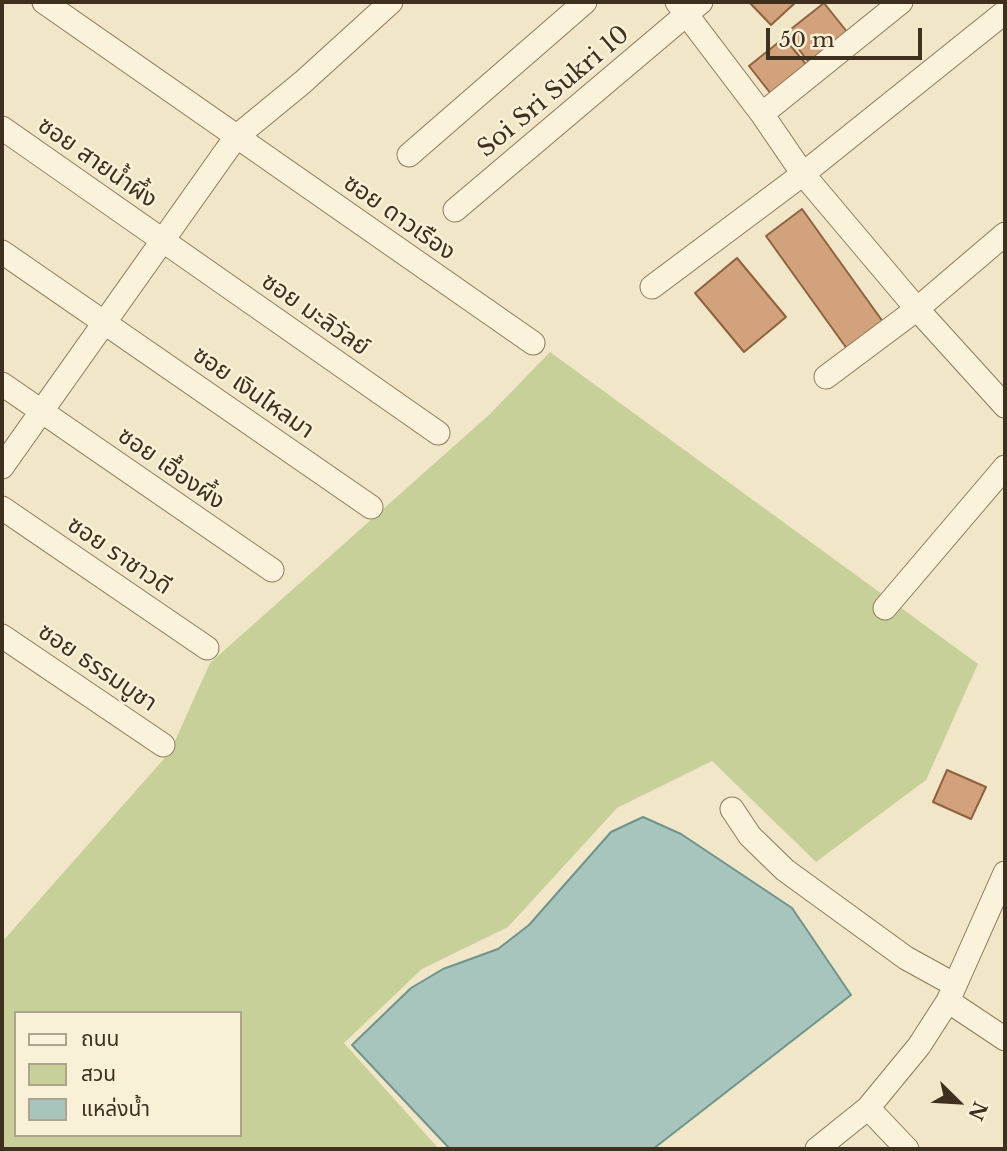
<!DOCTYPE html>
<meta charset="utf-8">
<style>
body{margin:0}
#map{position:relative;width:1007px;height:1151px;overflow:hidden;background:#f1e6c7;font-family:"Libre Baskerville","Noto Sans Thai",serif}
canvas{display:block}
.frame{position:absolute;inset:0;border:4px solid #3e2f1f;pointer-events:none}
.legend{position:absolute;left:14px;top:1011px;width:228px;height:126px;box-sizing:border-box;background:#f8f0d7;border:2px solid #aea38d;margin:0;padding:9px 12px;list-style:none;font-size:21px;color:#3e2f1f}
.legend li{display:flex;align-items:center;gap:14px;height:35px}
.legend b{width:35px;border:2px solid #aea38d}
.north{position:absolute;left:923px;top:1067px;width:70px;height:70px;-webkit-text-stroke:5px #f8f0d7;paint-order:stroke;rotate:114deg;font-size:19px;font-weight:700;line-height:28px;text-align:center;color:#3e2f1f}
.north::after{content:'';display:block;margin:auto;width:24px;height:32px;background:#3e2f1f;clip-path:polygon(50% 0,100% 100%,50% 72%,0 100%)}
.scale{position:absolute;left:766px;top:28px;width:156px;height:32px;box-sizing:border-box;border:4px solid #3e2f1f;border-top:0;padding-left:9px;font-size:21px;line-height:24px;white-space:nowrap;color:#3e2f1f;-webkit-text-stroke:5px #f8f0d7;paint-order:stroke}
</style>
<div id="map">
<canvas width="1007" height="1151"></canvas>
<div class="frame"></div>
<ul class="legend">
<li><b style="height:9px;background:#fbf2db"></b>ถนน</li>
<li><b style="height:19px;background:#c8d099"></b>สวน</li>
<li><b style="height:19px;background:#a8c5bd"></b>แหล่งน้ำ</li>
</ul>
<div class="north">N</div>
<div class="scale">50 m</div>
</div>
<script>
const g = document.querySelector('canvas').getContext('2d');
g.lineJoin = 'round';
function fill(path, color) { g.fillStyle = color; g.fill(path, 'evenodd'); }
const poly = rows => new Path2D(rows.map(r => 'M' + r).join(''));
function strokePath(path, color, width, dash) { g.strokeStyle = color; g.lineWidth = width; g.lineCap = dash ? 'butt' : 'round'; g.setLineDash(dash || []); g.stroke(path); }
function drawText(font, color, halo, rows, align = 'center') {
  g.font = font + ' "Libre Baskerville","Noto Sans Thai",serif'; g.lineWidth = 5; g.setLineDash([]); g.textBaseline = 'middle'; g.strokeStyle = halo; g.fillStyle = color; for (const [text, x, y, turn = 0] of rows) {
    g.save(); g.translate(x, y); g.rotate((+turn || 0) * Math.PI / 180); g.textAlign = isNaN(turn) ? turn : align; if (halo) g.strokeText(text, 0, 0); g.fillText(text, 0, 0); g.restore();
  }
}
const green = poly([
 [550,352,978,664,926,780,816,862,712,761,617,808,508,927,422,969,344,1043,439,1149,2,1149,2,942,170,752,210,663,490,414],
 [16,1013,240,1013,240,1135,16,1135]
]);
const water = poly([
 [643,817,681,834,792,908,851,995,653,1149,450,1149,352,1045,411,988,443,969,498,949,529,925,611,832,643,817]
]);
const building = poly([
 [749,2,796,2,771,25,749,2],
 [824,3,852,38,814,69,786,33,824,3],
 [784,38,811,70,775,99,749,66,784,38],
 [802,209,886,326,850,353,766,236,802,209],
 [737,258,786,317,744,352,695,293,737,258],
 [947,770,986,787,971,819,933,802,947,770]
]);
const minor = poly([
 [44,2,533,343],
 [677,2,762,114,803,174,917,309,1005,406],
 [762,114,901,2],
 [2,128,438,433],
 [409,155,585,2],
 [455,210,701,2],
 [2,252,371,507],
 [652,287,803,174,1005,12],
 [826,377,917,309,1005,234],
 [2,384,272,570],
 [2,467,236,137,303,82,391,2],
 [2,508,207,648],
 [885,608,1005,467],
 [2,636,163,745],
 [732,809,750,836,785,870,906,958,955,985],
 [948,1001,1005,1039],
 [868,1108,907,1149],
 [817,1149,868,1108,919,1046,948,1001,1005,873]
]);
const streetNames = [
 ["Soi Sri Sukri 10",554,92,-40],
 ["ซอย สายน้ำผึ้ง",97,163,35],
 ["ซอย ดาวเรือง",399,218,35],
 ["ซอย มะลิวัลย์",315,315,35],
 ["ซอย เงินไหลมา",253,393,35],
 ["ซอย เอื้องผึ้ง",171,469,35],
 ["ซอย ราชาวดี",119,556,34],
 ["ซอย ธรรมบูชา",97,668,34]
];
fill(green, '#c8d099');
fill(water, '#a8c5bd');
strokePath(water, '#6e948c', 2);
fill(building, '#d1a27b');
strokePath(building, '#8f623f', 2);
strokePath(minor, '#8e785b', 25);
strokePath(minor, '#fbf2db', 23);
drawText('24px', '#3e2f1f', '#f8f0d7', streetNames);
</script>
